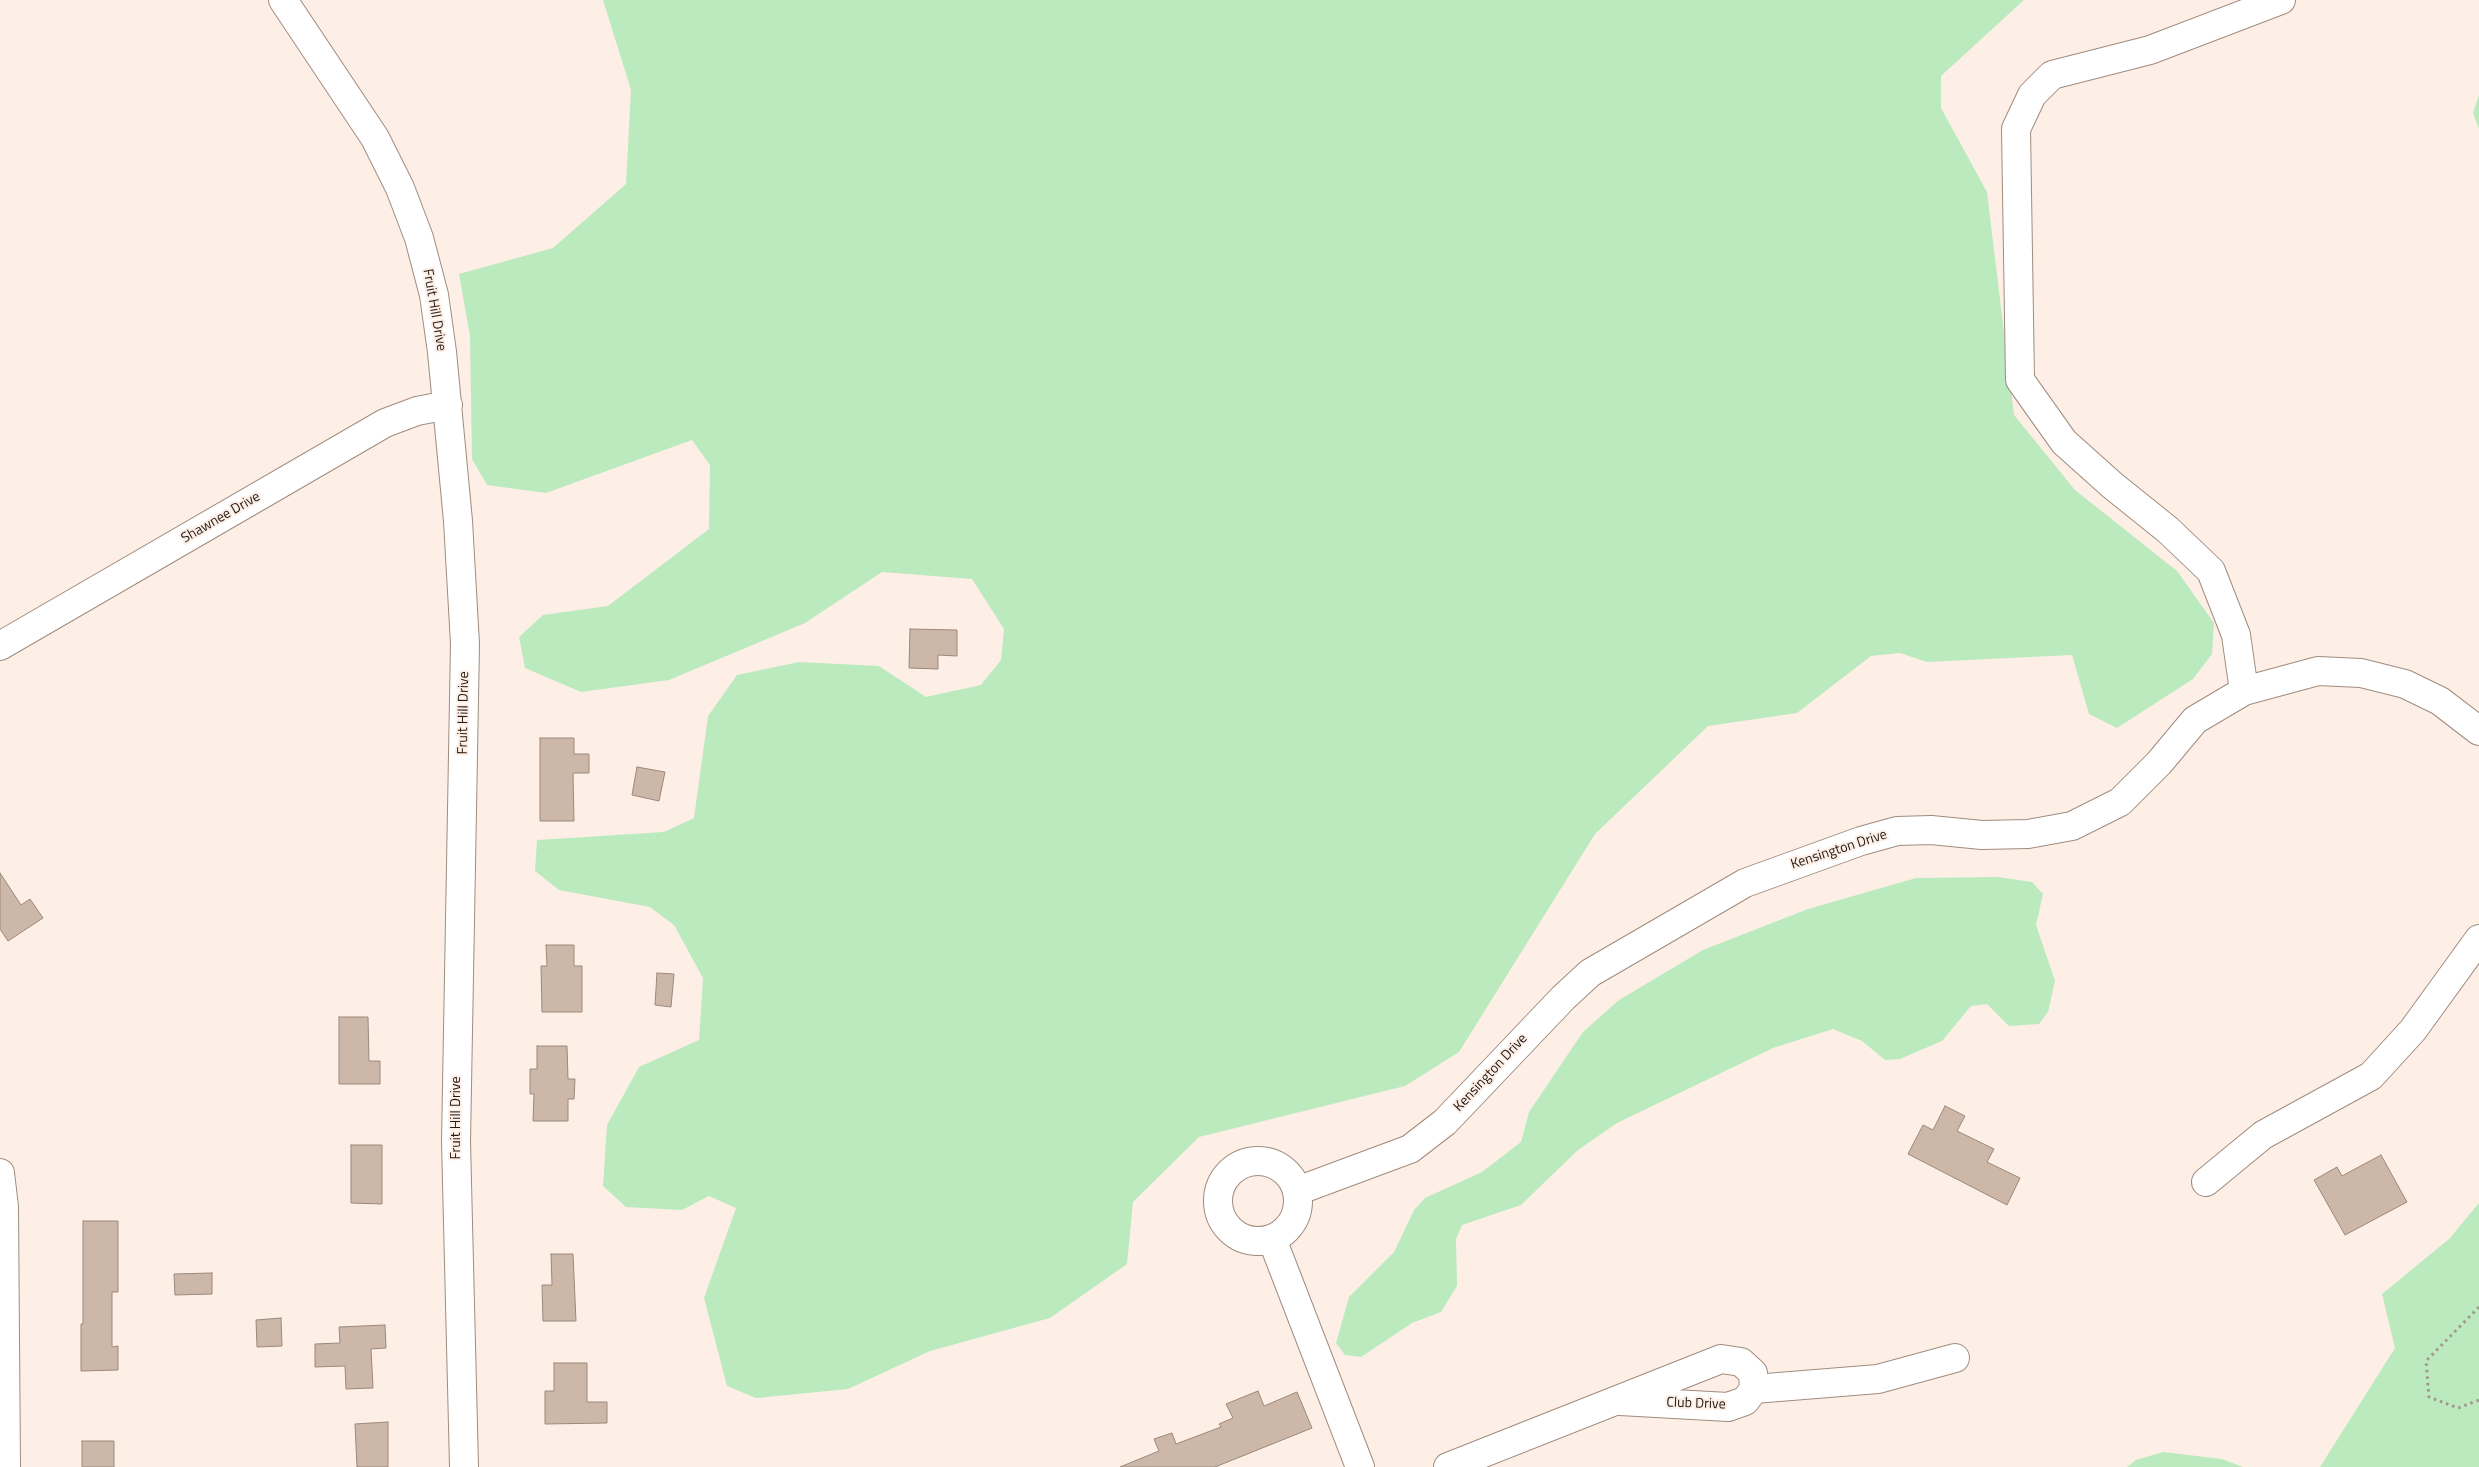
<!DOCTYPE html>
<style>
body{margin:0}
canvas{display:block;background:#fdefe6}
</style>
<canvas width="2479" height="1467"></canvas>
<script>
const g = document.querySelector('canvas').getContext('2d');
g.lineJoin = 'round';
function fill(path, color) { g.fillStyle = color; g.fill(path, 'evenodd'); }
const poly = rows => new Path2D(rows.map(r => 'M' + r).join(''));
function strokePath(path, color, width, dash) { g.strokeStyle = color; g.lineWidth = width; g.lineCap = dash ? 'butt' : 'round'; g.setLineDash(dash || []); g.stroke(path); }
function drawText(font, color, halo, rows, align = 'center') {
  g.font = font + ' "Titillium Web",sans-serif'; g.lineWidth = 4; g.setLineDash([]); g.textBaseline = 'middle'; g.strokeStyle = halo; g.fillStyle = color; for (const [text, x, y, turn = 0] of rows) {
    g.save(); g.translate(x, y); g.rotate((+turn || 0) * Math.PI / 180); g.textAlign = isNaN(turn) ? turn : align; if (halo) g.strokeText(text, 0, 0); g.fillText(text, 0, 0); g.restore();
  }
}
const green = poly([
 [603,0,2024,0,1941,76,1941,108,1987,192,2014,415,2075,490,2177,571,2214,623,2212,654,2193,679,2117,728,2089,714,2072,655,1927,662,1900,653,1871,656,1797,713,1708,726,1595,834,1459,1052,1405,1086,1199,1137,1133,1202,1127,1264,1050,1318,930,1351,848,1389,756,1398,727,1386,704,1298,736,1208,709,1196,682,1210,626,1207,603,1186,607,1125,639,1067,699,1040,703,978,674,925,650,907,559,890,535,871,537,840,664,832,694,818,708,716,737,675,799,662,879,666,926,697,981,685,1001,660,1004,629,972,579,882,572,805,623,669,680,581,692,525,668,519,637,543,615,608,606,709,529,710,465,692,440,546,493,487,485,472,459,470,336,459,274,553,248,626,184,631,90],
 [2479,95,2479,129,2473,113],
 [1998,877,2032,882,2043,894,2036,925,2055,981,2048,1012,2039,1024,2009,1026,1987,1004,1971,1006,1942,1041,1900,1059,1885,1060,1862,1041,1833,1029,1773,1048,1617,1123,1578,1150,1521,1205,1462,1225,1456,1239,1457,1286,1441,1312,1412,1323,1361,1357,1345,1355,1336,1343,1349,1297,1394,1252,1414,1210,1425,1198,1482,1172,1521,1142,1529,1112,1583,1032,1619,1000,1703,950,1808,909,1916,878],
 [2479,1203,2479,1467,2320,1467,2395,1348,2382,1294,2449,1239],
 [2163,1452,2222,1459,2243,1467,2127,1467,2136,1460]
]);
const building = poly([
 [910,629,957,630,957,656,938,655,938,669,909,668,910,629],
 [540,738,574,738,574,754,589,754,589,773,573,773,574,821,540,821,540,738],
 [637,767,665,772,659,801,632,795,637,767],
 [0,873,21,905,30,899,43,918,8,941,0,929,0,873],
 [546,945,574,945,574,966,582,966,582,1012,542,1012,541,966,547,966,546,945],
 [657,973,674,974,671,1007,655,1005,657,973],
 [339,1017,368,1017,369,1061,380,1061,380,1084,339,1084,339,1017],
 [537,1046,567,1046,568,1079,575,1079,574,1099,568,1099,568,1121,533,1121,534,1094,530,1094,530,1069,537,1069,537,1046],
 [1945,1106,1965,1116,1957,1131,1994,1149,1987,1162,2020,1178,2007,1205,1908,1154,1923,1125,1933,1130,1945,1106],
 [351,1145,382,1145,382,1204,351,1203,351,1145],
 [2381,1155,2407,1202,2345,1235,2314,1180,2337,1167,2342,1176,2381,1155],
 [83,1221,118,1221,118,1292,112,1292,112,1347,118,1346,118,1370,81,1371,81,1324,83,1324,83,1221],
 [551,1254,573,1254,576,1321,543,1321,542,1285,552,1285,551,1254],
 [212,1273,212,1294,175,1295,174,1274,212,1273],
 [281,1318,282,1346,257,1347,256,1320,281,1318],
 [385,1325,386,1348,371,1349,373,1388,346,1389,345,1366,315,1367,315,1344,340,1343,339,1327,385,1325],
 [554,1363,587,1363,587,1402,607,1402,607,1423,545,1424,545,1391,554,1391,554,1363],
 [1258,1391,1264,1406,1297,1392,1312,1428,1215,1467,1120,1467,1159,1451,1154,1439,1172,1433,1176,1444,1221,1427,1219,1424,1233,1418,1226,1404,1258,1391],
 [388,1422,388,1467,357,1467,355,1424,388,1422],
 [82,1441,114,1441,114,1467,82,1467,82,1441]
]);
const path = poly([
 [2479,1307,2426,1361,2429,1397,2458,1408,2479,1400]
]);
const minor = poly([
 [283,0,375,138,400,188,419,238,434,295,442,352,458,521,465,644,456,1141,464,1467],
 [0,646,385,423,417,411,448,405],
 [2244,691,2236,635,2211,571,2168,530,2112,485,2064,442,2020,380,2016,129,2032,95,2052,75,2150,50,2281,0],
 '1218 1201a40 40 0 1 1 80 0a40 40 0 1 1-80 0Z',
 [0,1173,4,1207,6,1467],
 [2206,1182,2263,1135,2371,1076,2413,1030,2479,939],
 [1297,1191,1410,1149,1445,1122,1563,998,1590,973,1745,883,1861,841,1897,831,1931,830,1982,835,2028,834,2072,826,2120,802,2159,763,2195,720,2244,691,2318,671,2361,673,2405,684,2440,701,2479,731],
 [1272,1239,1360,1467],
 [1754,1389,1878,1379,1955,1358],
 [1448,1467,1721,1359,1741,1362,1753,1373,1754,1389,1745,1401,1728,1407,1620,1401]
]);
const streetNames = [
 ["Fruit Hill Drive",434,310,80],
 ["Shawnee Drive",221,518,-30],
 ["Fruit Hill Drive",464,713,-89],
 ["Kensington Drive",1839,850,-18],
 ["Kensington Drive",1491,1073,-47],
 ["Fruit Hill Drive",457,1118,-90],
 ["Club Drive",1696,1404,2]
];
fill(green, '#baeabe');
fill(building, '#cdb7a9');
strokePath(building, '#9c887b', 1);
strokePath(minor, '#a08c7e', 30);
strokePath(path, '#a2968f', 3, [2.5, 4]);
strokePath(minor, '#fff', 28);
drawText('14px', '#211914', '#fdefe6', streetNames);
</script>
